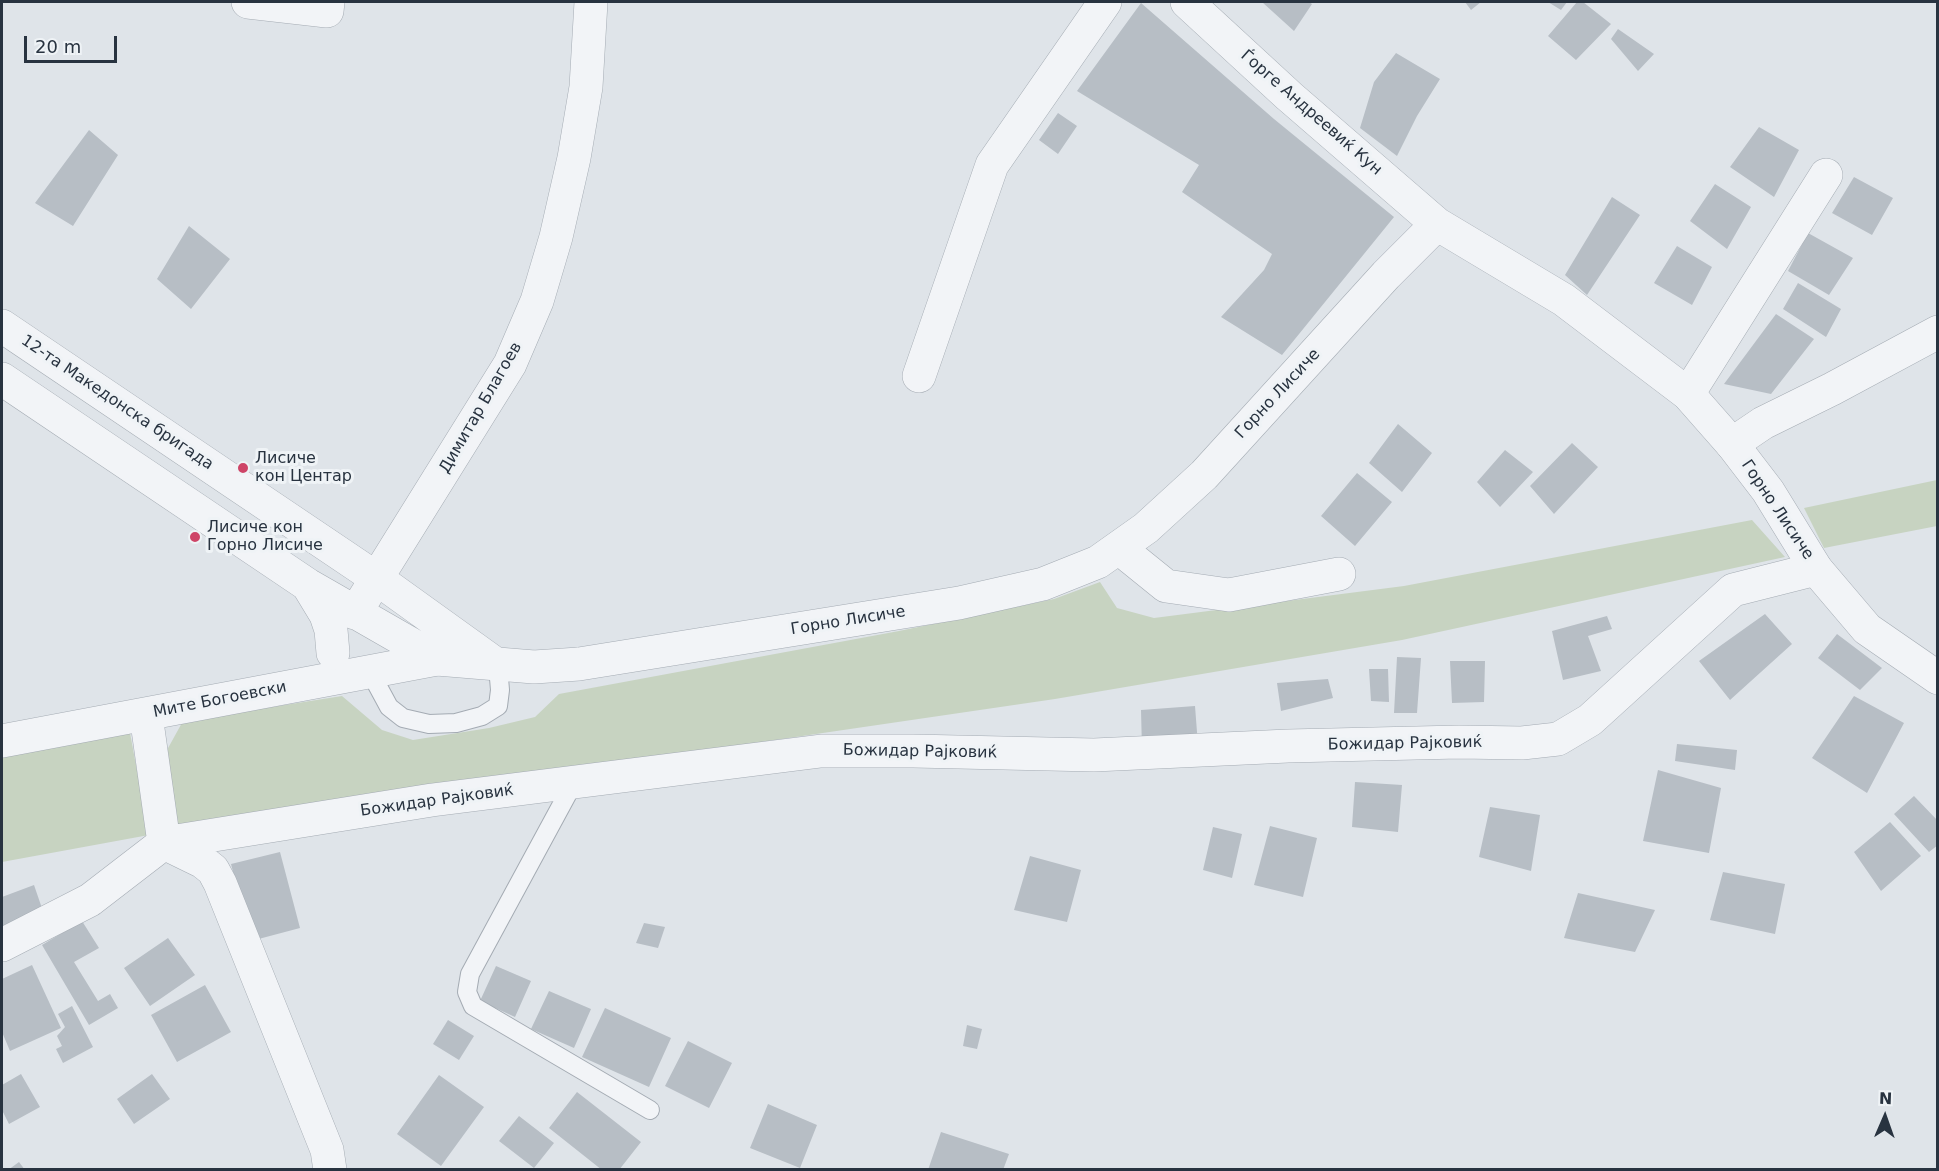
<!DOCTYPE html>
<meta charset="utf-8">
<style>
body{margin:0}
#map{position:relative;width:1939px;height:1171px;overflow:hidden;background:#dfe4e9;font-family:"DejaVu Sans",sans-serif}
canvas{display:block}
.frame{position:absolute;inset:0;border:3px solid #283340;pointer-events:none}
.north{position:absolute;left:1855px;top:1087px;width:60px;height:60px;-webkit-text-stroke:4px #eff3f6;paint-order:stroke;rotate:2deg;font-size:16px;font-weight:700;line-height:24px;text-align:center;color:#283340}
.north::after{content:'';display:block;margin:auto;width:21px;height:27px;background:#283340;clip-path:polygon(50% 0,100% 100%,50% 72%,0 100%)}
.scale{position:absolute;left:24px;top:36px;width:93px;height:27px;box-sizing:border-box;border:3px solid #283340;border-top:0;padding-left:8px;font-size:18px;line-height:21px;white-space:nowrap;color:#283340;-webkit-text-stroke:4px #eff3f6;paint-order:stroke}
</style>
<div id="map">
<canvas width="1939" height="1171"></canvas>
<div class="frame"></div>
<div class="north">N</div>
<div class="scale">20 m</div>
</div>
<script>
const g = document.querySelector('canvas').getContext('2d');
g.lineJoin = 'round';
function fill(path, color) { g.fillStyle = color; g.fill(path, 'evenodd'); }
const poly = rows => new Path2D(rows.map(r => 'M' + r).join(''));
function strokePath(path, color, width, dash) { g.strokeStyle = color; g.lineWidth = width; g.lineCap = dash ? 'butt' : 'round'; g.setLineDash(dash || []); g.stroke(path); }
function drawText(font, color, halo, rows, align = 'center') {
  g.font = font + ' "DejaVu Sans",sans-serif'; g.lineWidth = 6; g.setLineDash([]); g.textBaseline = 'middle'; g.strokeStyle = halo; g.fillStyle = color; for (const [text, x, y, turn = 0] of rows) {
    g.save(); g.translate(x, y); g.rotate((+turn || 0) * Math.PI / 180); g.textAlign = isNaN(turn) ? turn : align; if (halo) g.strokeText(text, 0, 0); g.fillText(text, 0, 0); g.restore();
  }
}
const green = poly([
 [1937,480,1937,526,1824,548,1804,508],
 [1752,520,1785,557,1402,640,1055,699,174,828,162,759,183,721,342,696,382,730,413,740,489,728,535,717,559,694,899,631,1054,599,1100,582,1117,608,1154,618,1404,586],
 [130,733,149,835,2,862,2,756]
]);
const building = poly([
 [1262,2,1309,2,1312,4,1294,31],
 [1465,2,1481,2,1471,10],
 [1548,2,1567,2,1561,10],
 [1577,2,1583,2,1611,24,1576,60,1548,36],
 [1141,3,1274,119,1394,217,1282,355,1221,317,1264,270,1272,254,1182,192,1199,165,1077,91],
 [1618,29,1654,54,1638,71,1611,39],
 [1396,53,1440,79,1417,116,1397,156,1360,128,1374,82],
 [1058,113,1077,126,1058,154,1039,140],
 [1759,127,1799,150,1774,197,1730,167],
 [89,130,118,155,73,226,35,203],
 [1854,177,1893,198,1872,235,1832,213],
 [1715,184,1751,207,1727,249,1690,221],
 [1612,197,1640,215,1587,295,1565,275],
 [189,226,230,259,191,309,157,279],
 [1808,233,1853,258,1829,295,1788,271],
 [1677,246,1712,267,1692,305,1654,283],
 [1798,283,1841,309,1826,337,1783,309],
 [1776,314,1814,339,1771,394,1724,384],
 [1398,424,1432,453,1402,492,1369,463],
 [1572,443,1598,467,1554,514,1530,486],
 [1505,450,1533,472,1500,507,1477,482],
 [1357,473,1392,502,1355,546,1321,516],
 [1765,614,1792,644,1730,700,1699,661],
 [1607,616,1612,629,1588,636,1601,671,1563,680,1552,631],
 [1837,634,1882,668,1860,690,1818,658],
 [1397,657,1421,658,1417,713,1394,713],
 [1450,661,1485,661,1484,702,1452,703],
 [1369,669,1388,669,1389,702,1371,701],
 [1328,679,1333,698,1281,711,1277,683],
 [1854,696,1904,723,1867,793,1812,758],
 [1195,706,1198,745,1142,749,1141,710],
 [1677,744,1737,750,1735,770,1675,761],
 [1658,770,1721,788,1709,853,1643,841],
 [1355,782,1402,785,1398,832,1352,827],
 [1914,796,1938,821,1938,845,1929,852,1894,814],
 [1490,807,1540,815,1531,871,1479,857],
 [1890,822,1921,856,1881,891,1854,852],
 [1270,826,1317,838,1303,897,1254,885],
 [1213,827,1242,834,1232,878,1203,870],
 [280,852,300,928,251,941,231,864],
 [1030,856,1081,870,1067,922,1014,910],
 [1723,872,1785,884,1775,934,1710,920],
 [34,885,46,920,2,935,2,897],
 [1578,893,1655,910,1635,952,1564,938],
 [82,921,99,948,74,962,98,1001,110,994,118,1008,89,1025,42,945],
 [644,923,665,927,658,948,636,943],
 [168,938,195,975,150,1006,124,968],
 [32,965,61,1028,10,1051,2,1032,2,979],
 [496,966,531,981,515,1017,480,1001],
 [205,985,231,1032,177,1062,151,1015],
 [549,991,591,1009,574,1048,531,1029],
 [72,1006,93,1047,63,1063,56,1049,62,1046,57,1036,65,1027,58,1014],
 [605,1008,671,1038,649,1087,582,1057],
 [448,1020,474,1036,459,1060,433,1044],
 [967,1025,982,1029,977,1049,963,1046],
 [688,1041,732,1063,709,1108,665,1086],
 [21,1074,40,1107,9,1124,2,1110,2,1085],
 [152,1074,170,1099,134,1124,117,1099],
 [439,1075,484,1107,441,1166,397,1134],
 [577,1092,641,1142,619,1170,602,1170,549,1128],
 [768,1104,817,1125,800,1168,750,1148],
 [519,1116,554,1143,534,1168,499,1141],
 [941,1132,1009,1154,1003,1170,928,1170],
 [19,1162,25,1170,8,1170]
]);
const service = poly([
 [369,670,389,707,403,718,429,724,456,723,482,716,498,706,500,690,498,666],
 [574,782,470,974,467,992,473,1006,650,1110]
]);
const minor = poly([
 [248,2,327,11,328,2],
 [919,376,992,165,1105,2],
 [1688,394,1826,175],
 [1732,444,1763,423,1832,389,1938,332],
 [1119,548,1166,586,1229,595,1339,574],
 [146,715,164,843],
 [2,741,437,659],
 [164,843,203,862,213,870,220,883,327,1150,330,1170],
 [2,945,90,900,164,843,432,800,821,751,913,751,1094,755,1288,746,1459,742,1522,743,1558,739,1590,720,1733,590,1816,569]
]);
const tertiary = poly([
 [1187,2,1289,96,1437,224,1564,300,1688,394,1732,444,1768,491,1816,569,1867,629,1938,678],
 [2,326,376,578,497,665],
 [2,379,308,585,437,659,534,667,579,664,959,603,1043,584,1098,562,1146,528,1204,475,1386,275,1437,224],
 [309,587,326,615,331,630,333,653],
 [355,613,510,364,537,301,556,237,574,158,586,87,591,2]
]);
const markers = [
 [243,468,6,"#ce4467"],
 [195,537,6,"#ce4467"]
];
const streetNames = [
 ["Ѓорге Андреевиќ Кун",1311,113,41],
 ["Горно Лисиче",1278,394,-47],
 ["12-та Македонска бригада",117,403,34],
 ["Димитар Благоев",481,408,-60],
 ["Горно Лисиче",1777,510,56],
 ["Горно Лисиче",848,621,-9],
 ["Мите Богоевски",220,700,-11],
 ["Божидар Рајковиќ",1405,744,-1],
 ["Божидар Рајковиќ",920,752,1],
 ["Божидар Рајковиќ",437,801,-8]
];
const poiNames = [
 ["Лисиче",255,459],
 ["кон Центар",255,477],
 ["Лисиче кон",207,528],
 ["Горно Лисиче",207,546]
];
fill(green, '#c7d3c1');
fill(building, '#b7bec5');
strokePath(service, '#a4abb3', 20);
strokePath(minor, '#a4abb3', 34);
strokePath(tertiary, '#a4abb3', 34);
strokePath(service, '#f2f4f7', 18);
strokePath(minor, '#f2f4f7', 33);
strokePath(tertiary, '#f2f4f7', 33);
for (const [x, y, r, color] of markers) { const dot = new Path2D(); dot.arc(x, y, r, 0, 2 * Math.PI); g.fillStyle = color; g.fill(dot); strokePath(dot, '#eff3f6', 2); }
drawText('16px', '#283340', '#eff3f6', streetNames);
drawText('16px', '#283340', '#eff3f6', poiNames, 'left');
</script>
